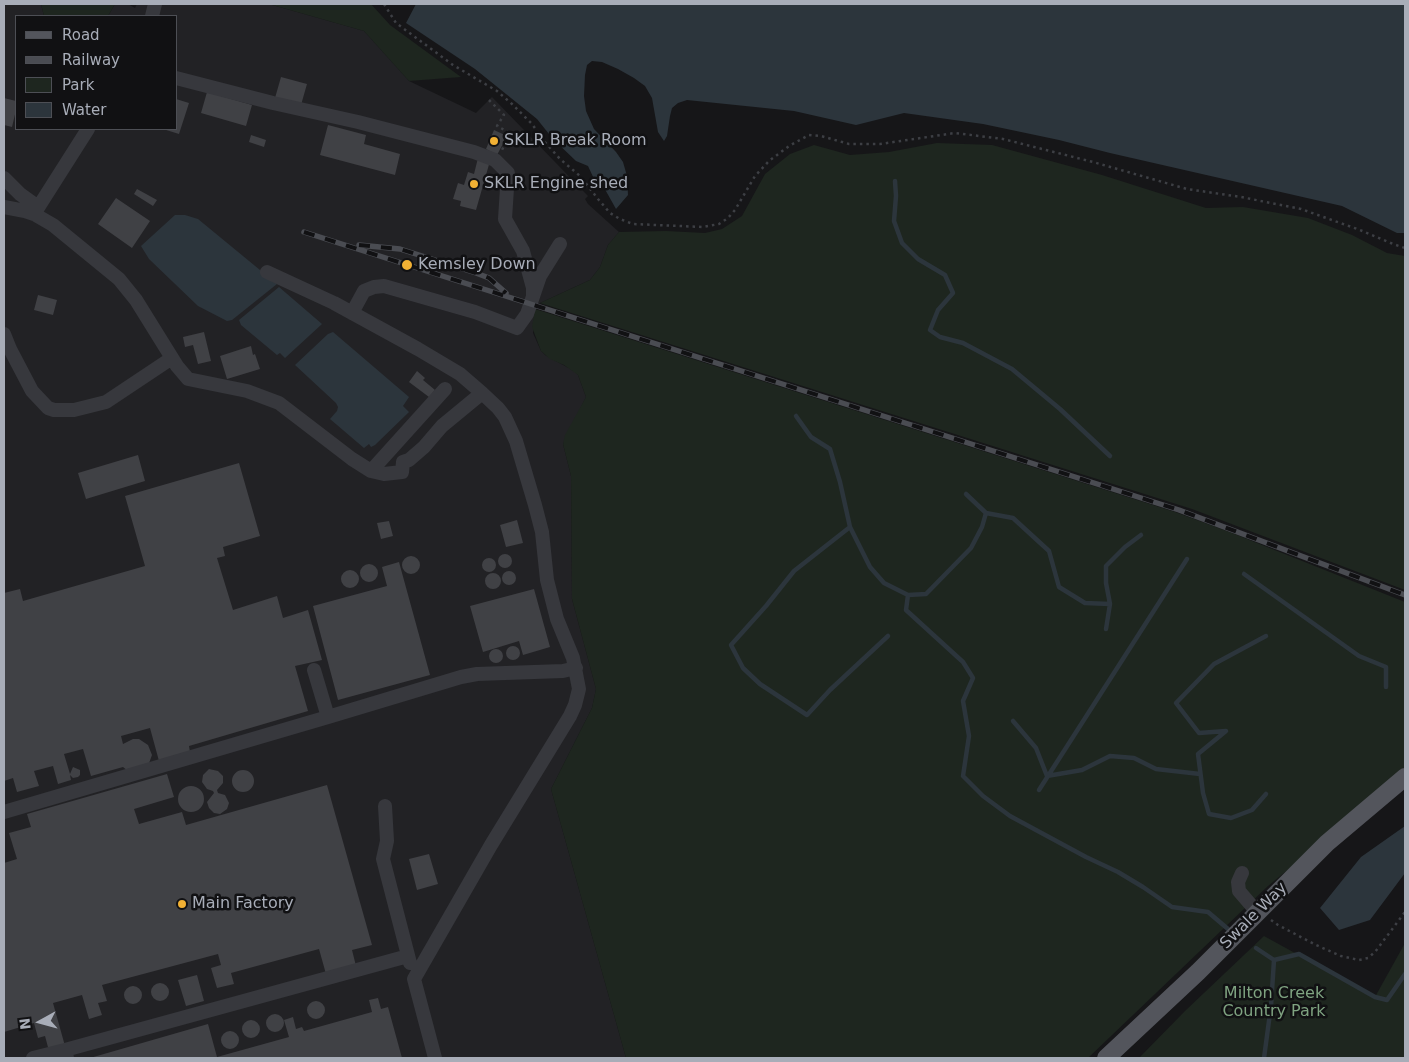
<!DOCTYPE html>
<style>
body{margin:0}
#map{position:relative;width:1409px;height:1062px;overflow:hidden;background:#161618;font-family:"DejaVu Sans",sans-serif}
canvas{display:block}
.frame{position:absolute;inset:0;border:5px solid #a8adb8;pointer-events:none}
.legend{position:absolute;left:15px;top:15px;width:162px;height:115px;box-sizing:border-box;background:#111113;border:1px solid #4d4f55;margin:0;padding:6px 9px;list-style:none;font-size:15px;color:#a8adb8}
.legend li{display:flex;align-items:center;gap:10px;height:25px}
.legend b{width:25px;border:1px solid #4d4f55}
.north{position:absolute;left:15px;top:997px;width:50px;height:50px;-webkit-text-stroke:4px #111113;paint-order:stroke;rotate:263deg;font-size:14px;font-weight:700;line-height:20px;text-align:center;color:#a8adb8}
.north::after{content:'';display:block;margin:auto;width:18px;height:22px;background:#a8adb8;clip-path:polygon(50% 0,100% 100%,50% 72%,0 100%)}
</style>
<div id="map">
<canvas width="1409" height="1062"></canvas>
<div class="frame"></div>
<ul class="legend">
<li><b style="height:6px;background:#53555c"></b>Road</li>
<li><b style="height:6px;background:#4a4c52"></b>Railway</li>
<li><b style="height:14px;background:#1e261f"></b>Park</li>
<li><b style="height:14px;background:#2c353c"></b>Water</li>
</ul>
<div class="north">N</div>
</div>
<script>
const g = document.querySelector('canvas').getContext('2d');
g.lineJoin = 'round';
function fill(path, color) { g.fillStyle = color; g.fill(path, 'evenodd'); }
const poly = rows => new Path2D(rows.map(r => 'M' + r).join(''));
function strokePath(path, color, width, dash) { g.strokeStyle = color; g.lineWidth = width; g.lineCap = dash ? 'butt' : 'round'; g.setLineDash(dash || []); g.stroke(path); }
function drawText(font, color, halo, rows, align = 'center') {
  g.font = font + ' "DejaVu Sans",sans-serif'; g.lineWidth = 5; g.setLineDash([]); g.textBaseline = 'middle'; g.strokeStyle = halo; g.fillStyle = color; for (const [text, x, y, turn = 0] of rows) {
    g.save(); g.translate(x, y); g.rotate((+turn || 0) * Math.PI / 180); g.textAlign = isNaN(turn) ? turn : align; if (halo) g.strokeText(text, 0, 0); g.fillText(text, 0, 0); g.restore();
  }
}
const built = poly([
 [4,4,41,4,44,16,16,16,16,129,176,129,176,16,108,16,115,4,128,4,135,8,137,4,269,4,364,31,409,81,476,113,492,97,588,196,585,199,588,204,619,232,608,245,600,267,590,280,540,303,535,309,533,333,541,351,545,355,574,371,578,375,586,397,563,444,571,476,572,599,596,689,592,708,551,789,626,1058,4,1058]
]);
const green = poly([
 [41,4,115,4,108,16,44,16],
 [269,4,371,4,390,25,461,77,409,81,364,31],
 [937,143,992,145,1102,175,1206,208,1243,207,1308,218,1352,235,1387,253,1405,256,1405,590,1192,509,540,303,590,280,600,267,608,245,619,232,666,231,705,233,722,229,742,216,765,174,790,154,814,145,850,155,889,152],
 [535,309,1175,512,1232,533,1405,602,1405,774,1268,886,1088,1058,626,1058,551,789,592,708,596,689,572,599,571,476,563,444,565,435,586,397,578,375,564,365,550,359,541,351,532,327],
 [1264,936,1375,997,1405,943,1405,1058,1139,1058,1185,1011]
]);
const water = poly([
 [416,4,1405,4,1405,233,1397,233,1342,206,1110,153,1059,140,983,124,904,113,856,125,794,111,687,100,678,103,672,108,670,116,667,136,664,141,658,132,652,98,645,86,634,78,618,69,602,62,592,61,587,65,585,75,584,96,586,111,594,129,616,152,623,162,627,176,628,195,616,209,602,184,595,181,588,166,576,161,553,139,537,119,475,69,406,23],
 [175,215,185,215,198,219,277,284,232,320,227,321,198,306,149,259,141,246],
 [279,287,322,324,285,358,280,353,277,355,241,325,239,320],
 [333,332,409,397,403,406,409,412,375,445,371,447,369,444,364,448,330,419,337,411,338,407,336,403,295,365,328,334],
 [1405,826,1405,873,1370,920,1339,930,1320,908,1361,857]
]);
const stream = poly([
 [895,181,896,196,894,221,902,243,918,259,945,275,953,293,938,310,930,330,940,337,963,343,1012,369,1060,409,1110,456],
 [796,416,811,437,830,449,840,482,850,527,870,567,884,583,908,595,926,594,971,548,982,527,986,513],
 [966,494,986,513,1013,518,1049,551,1059,587,1085,603,1110,604],
 [850,527,794,571,766,606,731,645,743,668,760,684,807,715,830,690,888,636],
 [1244,574,1359,656,1386,667,1386,687],
 [908,595,906,610,963,662,973,678,963,701,969,736,963,776,983,796,1010,816,1086,857,1118,872,1143,887,1172,907,1208,912,1228,929],
 [1106,629,1110,604,1106,583,1106,566,1125,547,1141,535],
 [1013,721,1036,748,1047,776,1082,770,1110,756,1134,758,1156,769,1200,774],
 [1039,790,1187,559],
 [1266,794,1252,810,1231,818,1209,814,1203,793,1198,754,1226,731,1199,733,1176,703,1214,664,1266,636],
 [1256,948,1274,960,1299,954,1375,997,1387,1000,1405,974],
 [1264,1058,1271,1006,1274,960]
]);
const building = poly([
 [281,77,307,84,301,105,275,98],
 [207,92,252,105,246,126,201,113],
 [4,98,16,101,16,110,12,127,4,125],
 [176,99,189,103,179,134,163,129,176,129],
 [328,125,366,135,364,144,400,154,395,175,320,155],
 [494,130,507,136,497,155,486,149],
 [251,135,266,140,264,147,249,142],
 [478,158,490,161,476,210,460,206,461,201,453,199,458,183,464,185,468,172,474,174],
 [137,189,157,200,153,206,134,194],
 [116,198,150,221,132,248,98,224],
 [38,295,57,300,53,315,34,310],
 [204,332,211,361,198,364,193,345,185,347,183,337],
 [251,346,253,355,255,354,260,369,227,379,220,356],
 [417,371,425,378,423,380,435,390,429,397,409,382],
 [138,455,145,481,86,499,78,473],
 [239,463,260,536,223,547,225,556,217,558,233,610,277,596,283,618,308,610,322,660,295,666,308,711,189,746,190,752,159,761,150,728,121,736,123,744,133,739,139,739,148,745,152,755,148,766,128,771,123,767,91,776,83,749,64,754,70,774,73,767,80,770,80,775,78,777,73,778,70,775,71,780,58,784,53,766,34,771,39,786,17,792,13,778,4,781,4,593,20,589,23,601,145,566,125,496],
 [517,520,523,543,506,547,500,525],
 [389,521,393,536,381,539,377,523],
 '498 561a7 7 0 1 1 14 0a7 7 0 1 1-14 0Z',
 '402 565a9 9 0 1 1 18 0a9 9 0 1 1-18 0Z',
 '482 565a7 7 0 1 1 14 0a7 7 0 1 1-14 0Z',
 [399,562,430,675,338,700,313,606,387,586,382,567],
 '360 573a9 9 0 1 1 18 0a9 9 0 1 1-18 0Z',
 '341 579a9 9 0 1 1 18 0a9 9 0 1 1-18 0Z',
 '502 578a7 7 0 1 1 14 0a7 7 0 1 1-14 0Z',
 '485 581a8 8 0 1 1 16 0a8 8 0 1 1-16 0Z',
 [534,589,550,647,523,655,519,641,483,652,470,606],
 '506 653a7 7 0 1 1 14 0a7 7 0 1 1-14 0Z',
 '489 656a7 7 0 1 1 14 0a7 7 0 1 1-14 0Z',
 [209,769,218,771,223,776,223,783,217,790,218,793,225,795,229,803,227,809,220,814,214,813,209,808,207,802,214,793,213,791,207,789,202,782,203,775],
 '232 781a11 11 0 1 1 22 0a11 11 0 1 1-22 0Z',
 [167,774,174,797,134,809,139,824,182,812,186,825,327,785,372,945,352,950,356,966,326,974,319,949,231,973,234,984,217,988,211,968,221,965,218,954,102,985,107,1001,98,1003,102,1015,89,1019,82,995,53,1003,65,1046,49,1051,45,1036,38,1038,34,1023,4,1032,4,863,17,859,9,833,31,827,27,814],
 '178 799a13 13 0 1 1 26 0a13 13 0 1 1-26 0Z',
 [429,854,438,884,417,890,409,859],
 [197,975,204,1001,186,1006,178,980],
 '151 992a9 9 0 1 1 18 0a9 9 0 1 1-18 0Z',
 '124 995a9 9 0 1 1 18 0a9 9 0 1 1-18 0Z',
 [378,998,381,1009,388,1007,402,1058,90,1058,208,1024,217,1057,289,1037,284,1020,293,1017,296,1029,302,1027,304,1031,372,1012,369,1000],
 '307 1010a9 9 0 1 1 18 0a9 9 0 1 1-18 0Z',
 '266 1023a9 9 0 1 1 18 0a9 9 0 1 1-18 0Z',
 '242 1029a9 9 0 1 1 18 0a9 9 0 1 1-18 0Z',
 '221 1040a9 9 0 1 1 18 0a9 9 0 1 1-18 0Z'
]);
const path = poly([
 [384,4,396,23,453,65,497,91,512,104,532,124,544,141,560,159,580,176,598,199,610,213,620,219,633,224,703,227,719,224,728,218,735,210,755,176,769,161,789,146,809,135,821,136,849,144,880,144,955,133,1003,139,1093,162,1187,189,1241,197,1301,209,1360,230,1393,244,1405,248],
 [489,100,504,115,497,126,510,133,502,150],
 [1271,920,1278,925,1316,945,1341,956,1359,960,1368,958,1375,952,1405,912]
]);
const minor = poly([
 [152,16,155,4],
 [176,78,273,103,358,122,474,152,495,160,508,173,505,219,523,251,533,288,533,296],
 [88,129,34,214,53,225,119,279,136,300,177,366,188,379,247,391,279,403,352,459,371,471],
 [4,178,20,194,38,207],
 [4,207,25,211,34,214],
 [267,272,334,303,418,349,460,374,482,393],
 [352,313,364,291,374,287,384,286,475,312,517,328,527,314,540,276,560,244],
 [4,334,10,349,32,391,48,408,54,410,74,410,106,402,172,358],
 [314,670,328,717,461,677,477,674,563,671,576,668],
 [385,806,387,841,383,859,410,963],
 [4,812,328,717],
 [1242,873,1238,882,1239,891,1257,912],
 [33,1058,65,1050],
 [67,1058,65,1050,408,956],
 [435,1058,414,979,491,845,570,716,575,705,579,689,573,658,557,619,547,580,542,532,535,505,516,441,505,417,498,408,482,393,442,426,424,447,409,460,403,462,402,472,384,474,371,471,445,389]
]);
const major = poly([
 [1106,1058,1198,972,1327,843,1405,777]
]);
const rail = poly([
 [304,232,1179,510,1405,595],
 [359,245,400,249,476,273,489,278,506,293]
]);
const markers = [
 [494,141,5,"#f2b134"],
 [474,184,5,"#f2b134"],
 [407,265,6,"#f2b134"],
 [182,904,5,"#f2b134"]
];
const poiNames = [
 ["SKLR Break Room",504,141],
 ["SKLR Engine shed",484,184],
 ["Kemsley Down",418,265],
 ["Main Factory",192,904]
];
const streetNames = [
 ["Swale Way",1254,916,-45]
];
const parkNames = [
 ["Milton Creek",1274,994],
 ["Country Park",1274,1012]
];
fill(built, '#222225');
fill(green, '#1e261f');
fill(water, '#2c353c');
strokePath(stream, '#2c353c', 4.5);
fill(building, '#404145');
strokePath(path, '#3d3f44', 2.5, [2.5, 4]);
strokePath(minor, '#37383d', 14);
strokePath(major, '#53555c', 18);
strokePath(rail, '#4a4c52', 5.5);
strokePath(rail, '#111113', 4, [11]);
for (const [x, y, r, color] of markers) { const dot = new Path2D(); dot.arc(x, y, r, 0, 2 * Math.PI); g.fillStyle = color; g.fill(dot); strokePath(dot, '#111113', 2); }
drawText('16px', '#a8adb8', '#111113', poiNames, 'left');
drawText('16px', '#a8adb8', '#111113', streetNames);
drawText('16px', '#7fa381', '#111113', parkNames);
</script>
